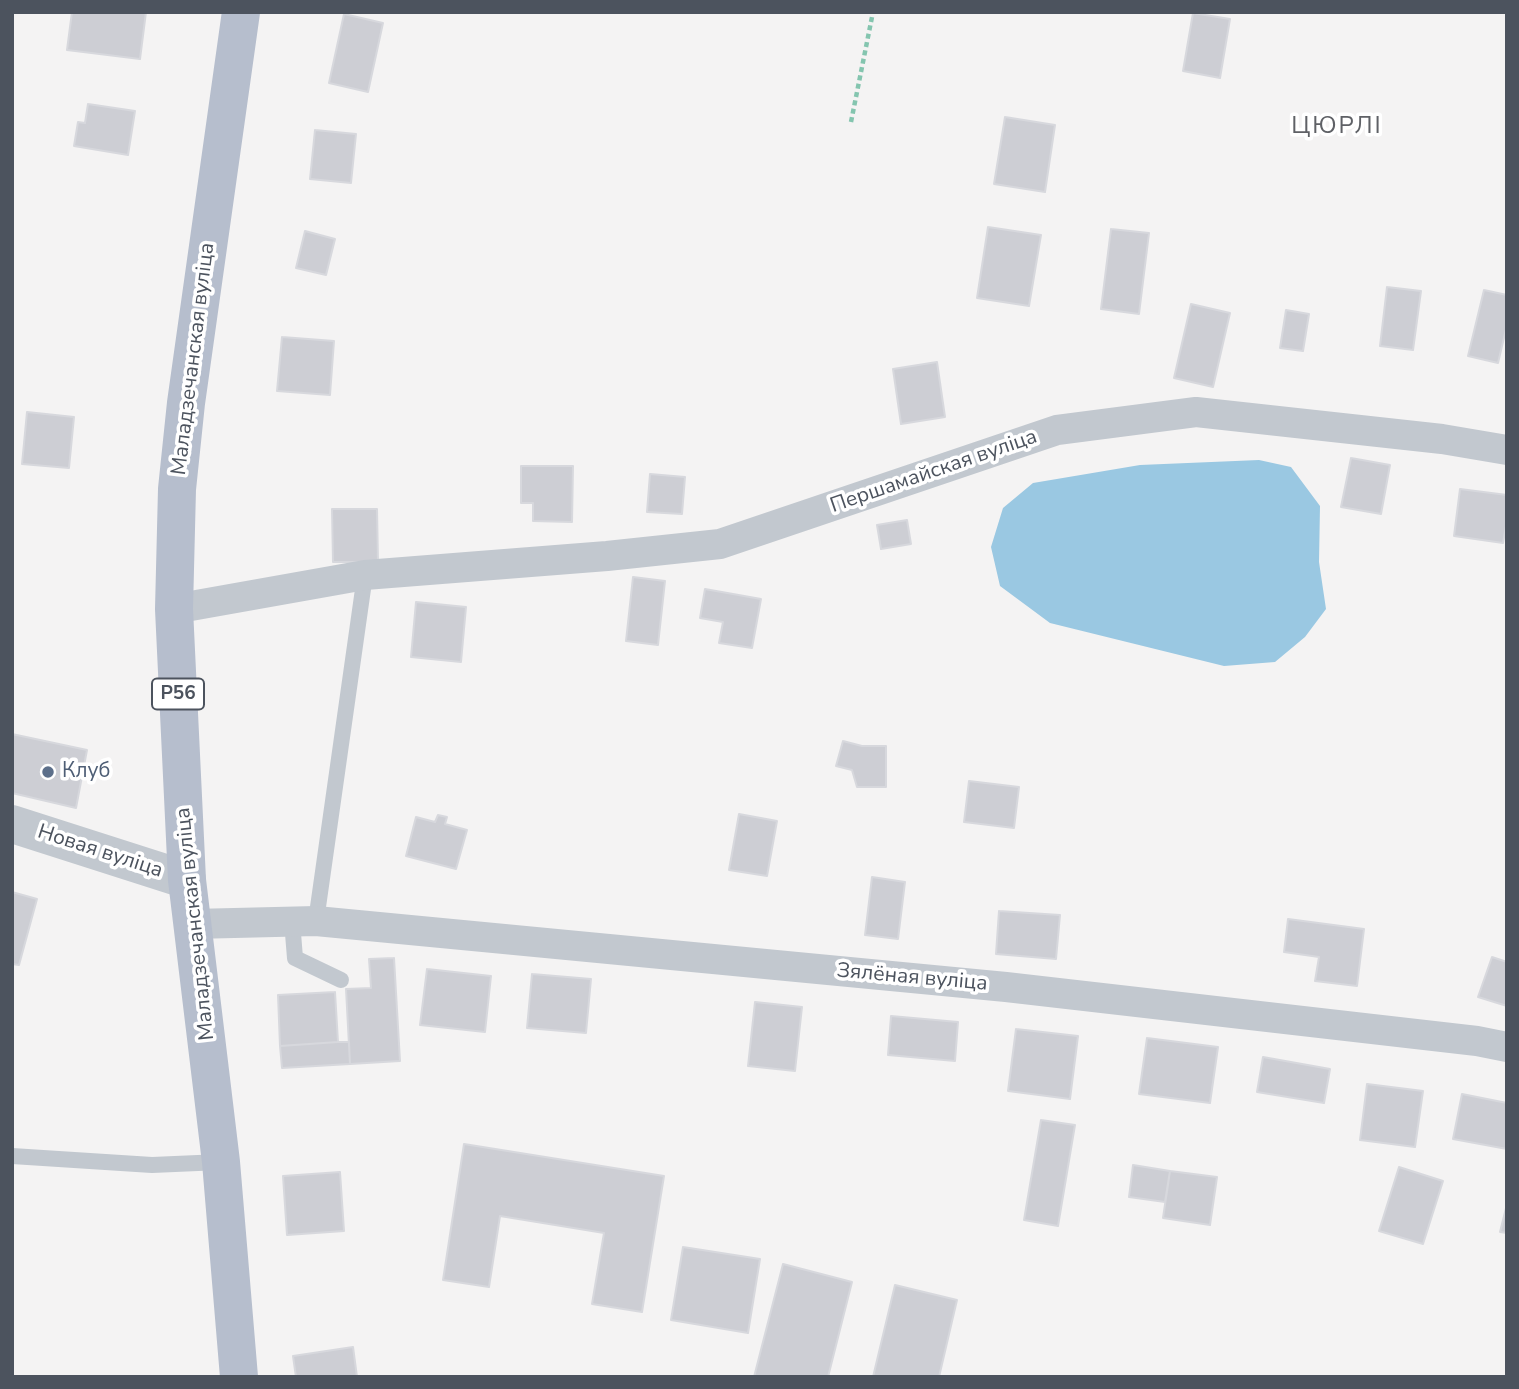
<!DOCTYPE html>
<meta charset="utf-8">
<style>
body{margin:0}
#map{position:relative;width:1519px;height:1389px;overflow:hidden;background:#f4f3f3;font-family:"Nunito Sans",sans-serif}
canvas{display:block}
.frame{position:absolute;inset:0;border:14px solid #4c535e;pointer-events:none}
</style>
<div id="map">
<canvas width="1519" height="1389"></canvas>
<div class="frame"></div>
</div>
<script>
const g = document.querySelector('canvas').getContext('2d');
g.lineJoin = 'round';
function fill(path, color) { g.fillStyle = color; g.fill(path, 'evenodd'); }
const poly = rows => new Path2D(rows.map(r => 'M' + r).join(''));
function strokePath(path, color, width, dash) { g.strokeStyle = color; g.lineWidth = width; g.lineCap = dash ? 'butt' : 'round'; g.setLineDash(dash || []); g.stroke(path); }
function drawText(font, color, halo, rows, align = 'center') {
  g.font = font + ' "Nunito Sans",sans-serif'; g.lineWidth = 7; g.setLineDash([]); g.textBaseline = 'middle'; g.strokeStyle = halo; g.fillStyle = color; for (const [text, x, y, turn = 0] of rows) {
    g.save(); g.translate(x, y); g.rotate((+turn || 0) * Math.PI / 180); g.textAlign = isNaN(turn) ? turn : align; if (halo) g.strokeText(text, 0, 0); g.fillText(text, 0, 0); g.restore();
  }
}
const water = poly([
 [1259,460,1291,467,1320,506,1319,562,1326,609,1305,637,1275,662,1224,666,1050,623,1000,586,991,547,1003,508,1033,483,1140,465]
]);
const building = poly([
 [72,12,146,12,140,59,67,50,72,12],
 [1193,13,1230,19,1220,78,1183,71,1193,13],
 [344,14,383,23,368,92,329,83,344,14],
 [88,104,135,111,128,155,74,146,78,122,85,123,88,104],
 [1005,117,1055,125,1045,192,994,184,1005,117],
 [315,130,356,134,351,183,310,179,315,130],
 [988,227,1041,235,1029,306,977,298,988,227],
 [1111,229,1149,233,1139,314,1101,309,1111,229],
 [305,231,335,239,326,275,296,268,305,231],
 [1387,287,1421,291,1413,350,1380,346,1387,287],
 [1484,290,1507,295,1507,325,1498,363,1468,356,1484,290],
 [1191,304,1230,313,1213,387,1174,378,1191,304],
 [1286,310,1309,314,1303,351,1280,348,1286,310],
 [282,337,334,341,330,395,277,391,282,337],
 [937,362,945,417,901,424,893,369,937,362],
 [27,412,74,417,69,468,22,464,27,412],
 [1351,458,1390,465,1381,514,1341,507,1351,458],
 [521,466,573,466,572,522,533,521,533,503,521,503,521,466],
 [650,474,685,477,682,514,647,512,650,474],
 [1460,489,1507,495,1507,521,1503,543,1454,536,1460,489],
 [332,509,377,509,378,562,333,562,332,509],
 [907,520,911,544,881,549,877,525,907,520],
 [633,577,665,581,658,645,626,641,633,577],
 [705,589,761,599,752,648,719,643,723,622,700,618,705,589],
 [416,602,466,607,461,662,411,657,416,602],
 [12,734,87,750,76,808,12,793,12,734],
 [843,741,862,746,886,746,886,787,857,787,852,770,836,766,843,741],
 [969,781,1019,787,1014,828,964,822,969,781],
 [739,814,777,821,767,876,729,870,739,814],
 [438,815,447,817,445,824,467,830,456,869,406,856,416,817,435,822,438,815],
 [872,877,905,882,898,939,865,935,872,877],
 [12,892,37,899,19,965,12,964,12,892],
 [999,911,1060,915,1056,959,996,954,999,911],
 [1288,919,1364,929,1357,986,1315,981,1319,957,1284,952,1288,919],
 [1492,957,1507,962,1507,1006,1478,997,1492,957],
 [394,958,400,1061,350,1064,346,989,371,988,369,959,394,958],
 [427,969,491,976,485,1032,420,1025,427,969],
 [532,974,591,979,586,1033,527,1028,532,974],
 [335,992,338,1042,280,1046,278,995,335,992],
 [755,1002,802,1007,795,1071,748,1066,755,1002],
 [891,1016,958,1022,955,1061,888,1055,891,1016],
 [1016,1029,1078,1036,1070,1099,1008,1091,1016,1029],
 [1147,1038,1218,1047,1210,1103,1139,1094,1147,1038],
 [338,1042,349,1042,350,1064,282,1068,280,1046,338,1042],
 [1263,1057,1330,1069,1324,1103,1257,1092,1263,1057],
 [1367,1084,1423,1091,1415,1147,1360,1140,1367,1084],
 [1462,1094,1507,1103,1507,1149,1453,1139,1462,1094],
 [1041,1120,1075,1125,1058,1226,1024,1220,1041,1120],
 [464,1144,664,1176,642,1312,592,1304,604,1233,500,1216,489,1287,443,1280,464,1144],
 [1133,1165,1170,1171,1165,1202,1129,1197,1133,1165],
 [1399,1167,1443,1181,1423,1244,1379,1231,1399,1167],
 [1170,1171,1217,1177,1210,1225,1163,1218,1170,1171],
 [340,1172,344,1231,287,1235,283,1176,340,1172],
 [1507,1204,1507,1233,1500,1232,1507,1204],
 [683,1247,760,1259,748,1333,671,1320,683,1247],
 [783,1264,852,1282,828,1377,754,1377,783,1264],
 [895,1285,957,1300,939,1377,873,1377,895,1285],
 [353,1347,357,1377,296,1377,293,1356,353,1347]
]);
const path = poly([
 [851,122,873,12]
]);
const service = poly([
 [292,921,295,958,341,980],
 [316,921,365,575],
 [12,1156,152,1165,221,1162]
]);
const minor = poly([
 [174,609,365,575,607,556,720,544,1057,430,1196,412,1442,439,1507,450],
 [193,924,316,921,1006,987,1477,1041,1507,1047]
]);
const tertiary = poly([
 [12,824,187,880]
]);
const primary = poly([
 [239,1377,221,1162,187,880,174,609,177,489,186,403,241,12]
]);
const markers = [
 [48,772,7,"#5c6f8a"]
];
const shields = [
 [178,694,52]
];
const shieldNames = [
 ["Р56",178,694]
];
const streetNames = [
 ["Маладзечанская вуліца",194,359,-83],
 ["Першамайская вуліца",934,472,-19],
 ["Новая вуліца",100,852,18],
 ["Маладзечанская вуліца",196,924,-96],
 ["Зялёная вуліца",912,978,5]
];
const serviceNames = [
 ["Клуб",62,772]
];
const quarterNames = [
 ["ЦЮРЛІ",1337,127]
];
fill(water, '#9ac8e2');
fill(building, '#cdced4');
strokePath(building, '#d7d8dd', 2);
strokePath(path, '#84c5af', 4.5, [5, 3.5]);
strokePath(service, '#c2c8cf', 16);
strokePath(minor, '#c2c8cf', 30);
strokePath(tertiary, '#c2c8cf', 38);
strokePath(primary, '#b6becd', 38);
for (const [x, y, r, color] of markers) { const dot = new Path2D(); dot.arc(x, y, r, 0, 2 * Math.PI); g.fillStyle = color; g.fill(dot); strokePath(dot, '#fff', 2.5); }
for (const [x, y, w] of shields) { const box = new Path2D(); box.roundRect(x - w / 2, y - 15.5, w, 31, 5); g.fillStyle = '#fff'; g.fill(box); strokePath(box, '#4c535e', 2); }
drawText('bold 19px', '#4c535e', null, shieldNames);
drawText('21px', '#4c535e', '#fff', streetNames);
drawText('21px', '#4e5e75', '#fff', serviceNames, 'left');
g.letterSpacing = '2px';
drawText('24px', '#5f6166', '#fff', quarterNames);
g.letterSpacing = '0px';
</script>
